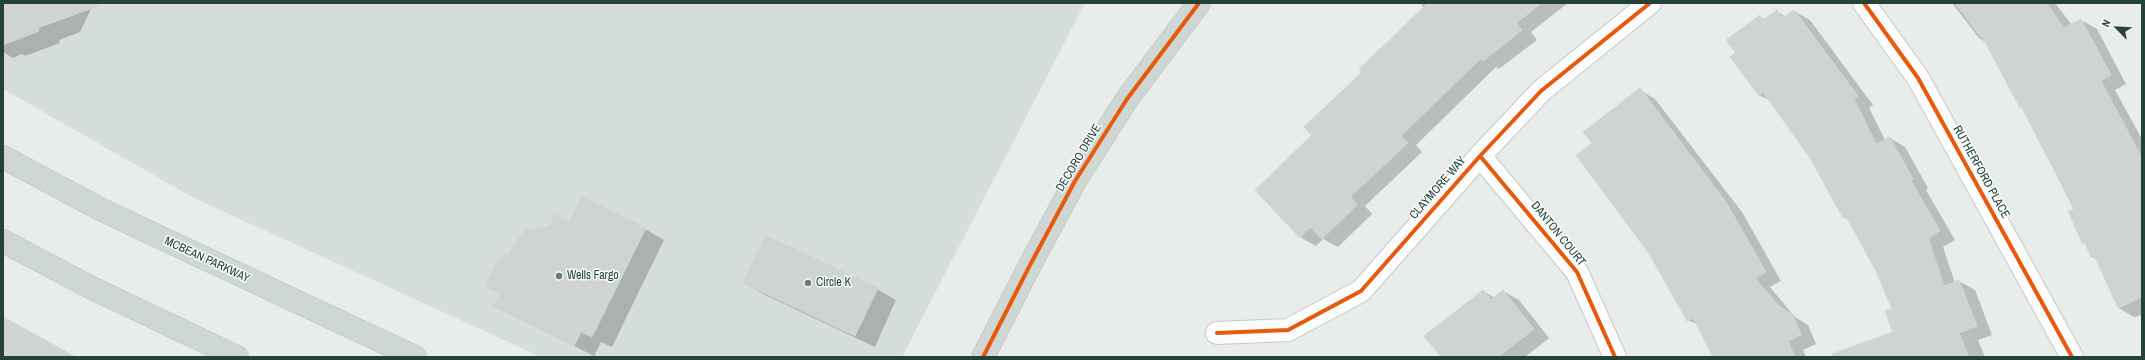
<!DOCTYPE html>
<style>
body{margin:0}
#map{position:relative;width:2145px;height:360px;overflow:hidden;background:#e8edeb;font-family:"Archivo Narrow",sans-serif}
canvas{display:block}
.frame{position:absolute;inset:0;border:4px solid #24423a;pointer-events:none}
.north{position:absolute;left:2097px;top:8px;width:40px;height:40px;-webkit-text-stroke:3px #f7fbf9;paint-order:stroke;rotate:294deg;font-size:11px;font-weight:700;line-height:16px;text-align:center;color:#24423a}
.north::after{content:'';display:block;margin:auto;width:14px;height:18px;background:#24423a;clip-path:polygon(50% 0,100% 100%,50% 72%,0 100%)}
</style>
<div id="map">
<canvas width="2145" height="360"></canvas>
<div class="frame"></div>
<div class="north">N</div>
</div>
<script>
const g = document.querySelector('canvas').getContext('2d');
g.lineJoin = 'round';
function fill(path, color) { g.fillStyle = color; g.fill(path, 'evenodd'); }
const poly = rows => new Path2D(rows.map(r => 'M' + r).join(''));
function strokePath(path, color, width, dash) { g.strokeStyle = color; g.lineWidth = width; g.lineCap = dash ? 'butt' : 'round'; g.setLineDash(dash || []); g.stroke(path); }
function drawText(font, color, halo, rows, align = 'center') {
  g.font = font + ' "Archivo Narrow",sans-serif'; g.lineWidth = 3; g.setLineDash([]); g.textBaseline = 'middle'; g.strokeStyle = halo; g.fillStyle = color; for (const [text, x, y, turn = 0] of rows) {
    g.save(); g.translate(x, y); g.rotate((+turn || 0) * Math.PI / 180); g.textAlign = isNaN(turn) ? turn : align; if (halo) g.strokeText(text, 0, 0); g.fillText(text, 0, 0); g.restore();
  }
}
const built = poly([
 [3,3,1085,3,902,357,541,357,194,198,3,89]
]);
const shadow = poly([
 [3,3,94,3,80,32,59,40,60,43,25,56,22,54,13,58,3,52],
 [1420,3,1568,3,1531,32,1537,40,1499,69,1496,67,1416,145,1422,152,1365,206,1372,214,1338,247,1323,239,1316,246,1300,237,1314,135,1363,72,1424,8],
 [1952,3,2055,3,2072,25,2081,20,2097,29,2126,84,2115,90,2142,139,2142,315,2134,317,2119,308,2098,260,2091,256,2086,244,2083,242,2075,210,2024,109,2020,107,1987,43,1979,38],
 [1777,11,1786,17,1794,11,1810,20,1873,105,1869,108,1885,140,1890,138,1905,147,1928,188,1926,190,1955,240,1943,247,1955,283,1959,281,1975,290,1992,335,1978,340,1985,357,1878,357,1895,332,1893,309,1877,270,1849,220,1844,217,1811,157,1771,101,1759,95,1738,53,1760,16,1765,20],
 [1640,90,1655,99,1742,212,1781,281,1770,287,1795,317,1808,325,1816,344,1803,350,1806,357,1714,357,1698,325,1688,320,1593,143],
 [570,223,645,229,664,240,612,347,601,342,594,356,495,306,501,294,503,260],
 [744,283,877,289,896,300,875,347,763,294],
 [1483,291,1495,298,1503,291,1519,300,1549,338,1525,357,1454,357]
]);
const building = poly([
 [3,3,97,3,98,6,38,28,39,31,3,45,3,3],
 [1428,3,1542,3,1516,23,1522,30,1483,61,1481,58,1401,136,1408,143,1350,197,1357,205,1322,239,1310,227,1300,238,1255,190,1312,135,1304,127,1362,72,1359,69,1428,3],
 [1955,3,2046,3,2064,28,2081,19,2111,75,2101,81,2142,158,2142,297,2118,308,2094,255,2091,257,2085,243,2082,243,2068,211,2074,209,2021,106,2020,108,1982,36,1981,37,1955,3],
 [1777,10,1782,18,1794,10,1858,96,1854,99,1876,144,1890,137,1913,179,1911,181,1940,231,1928,238,1944,286,1959,280,1977,326,1959,333,1969,357,1833,357,1832,354,1893,332,1885,311,1892,309,1876,271,1846,216,1843,218,1810,158,1763,92,1759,96,1730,57,1736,53,1726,40,1760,15,1763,20,1777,10],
 [1640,88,1726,202,1766,272,1755,278,1780,307,1793,315,1801,335,1788,341,1795,357,1713,357,1693,318,1687,321,1650,255,1576,155,1592,143,1583,132,1640,88],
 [582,197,646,228,592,337,581,332,574,346,493,306,500,294,488,288,490,285,486,283,499,257,502,259,505,253,508,254,524,231,550,226,554,214,569,222,582,197],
 [765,235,878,288,855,336,743,283,765,235],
 [1483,290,1491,300,1503,290,1534,329,1498,357,1441,357,1424,336,1483,290],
 [3,317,76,357,3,357,3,317]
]);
const minor = poly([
 [1864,3,1918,78,2072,357],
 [1480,156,1577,272,1615,357],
 [1217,333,1288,330,1361,291,1480,156,1541,91,1650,3]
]);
const major = poly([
 [3,157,102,210,415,357],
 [3,241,90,287,237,357],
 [983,357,1029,267,1075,181,1127,99,1199,3]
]);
const cycleway = poly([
 [1864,3,1918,78,2072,357],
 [1480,156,1577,272,1615,357],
 [1217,333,1288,330,1361,291,1480,156,1541,91,1650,3],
 [983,357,1029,267,1075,181,1127,99,1199,3]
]);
const markers = [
 [559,276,4,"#697e78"],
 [808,283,4,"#697e78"]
];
const streetNames = [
 ["DECORO DRIVE",1079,158,-59],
 ["RUTHERFORD PLACE",1981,172,61],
 ["CLAYMORE WAY",1438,188,-49],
 ["DANTON COURT",1558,234,51],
 ["MCBEAN PARKWAY",207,260,25]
];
const poiNames = [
 ["Wells Fargo",567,276],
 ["Circle K",816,283]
];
fill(built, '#d6dedb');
fill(shadow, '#0003');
fill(building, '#cfd4d2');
strokePath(building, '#d1d6d4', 1);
strokePath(minor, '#c5cac8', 24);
strokePath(major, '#c3ccc9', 24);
strokePath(minor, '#fcfcfc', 22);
strokePath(major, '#cfd7d5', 22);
strokePath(cycleway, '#e8590c', 4);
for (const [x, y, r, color] of markers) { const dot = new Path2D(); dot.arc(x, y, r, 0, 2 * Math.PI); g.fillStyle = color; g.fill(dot); strokePath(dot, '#f7fbf9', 1.5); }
drawText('12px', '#24423a', '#f7fbf9', streetNames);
drawText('12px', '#24423a', '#f7fbf9', poiNames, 'left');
</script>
